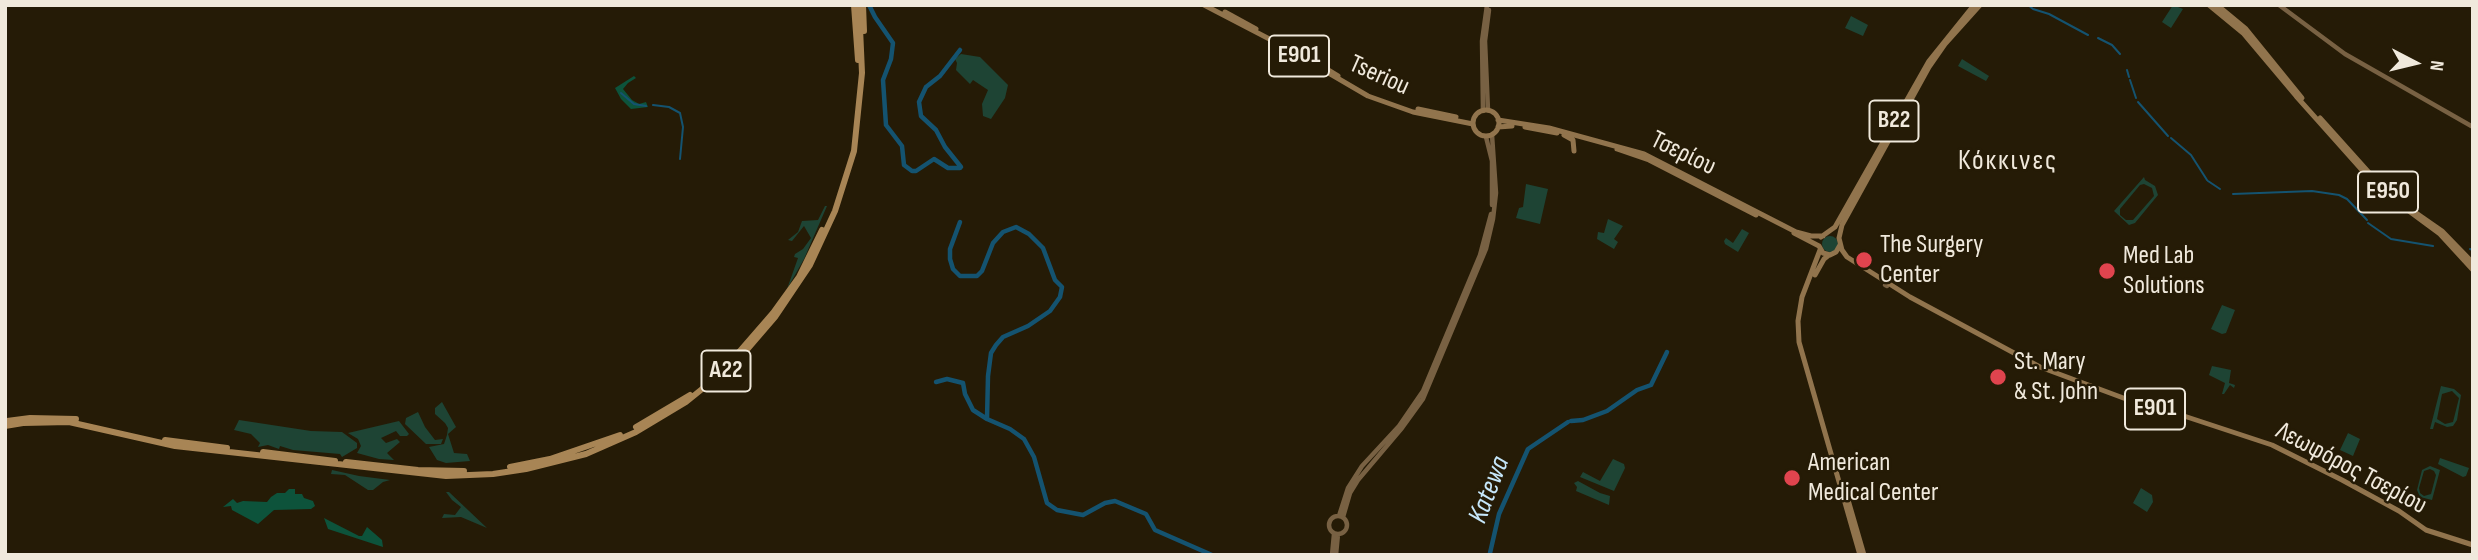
<!DOCTYPE html>
<meta charset="utf-8">
<style>
body{margin:0}
#map{position:relative;width:2478px;height:560px;overflow:hidden;background:#251b06;font-family:"Sofia Sans Condensed",sans-serif}
canvas{display:block}
.frame{position:absolute;inset:0;border:7px solid #f0e9dc;pointer-events:none}
.north{position:absolute;left:2380px;top:28px;width:70px;height:70px;-webkit-text-stroke:5px #251b06;paint-order:stroke;rotate:97deg;font-size:19px;font-weight:700;line-height:28px;text-align:center;color:#f0e9dc}
.north::after{content:'';display:block;margin:auto;width:24px;height:32px;background:#f0e9dc;clip-path:polygon(50% 0,100% 100%,50% 72%,0 100%)}
</style>
<div id="map">
<canvas width="2478" height="560"></canvas>
<div class="frame"></div>
<div class="north">N</div>
</div>
<script>
const g = document.querySelector('canvas').getContext('2d');
g.lineJoin = 'round';
function fill(path, color) { g.fillStyle = color; g.fill(path, 'evenodd'); }
const poly = rows => new Path2D(rows.map(r => 'M' + r).join(''));
function strokePath(path, color, width, dash) { g.strokeStyle = color; g.lineWidth = width; g.lineCap = dash ? 'butt' : 'round'; g.setLineDash(dash || []); g.stroke(path); }
function drawText(font, color, halo, rows, align = 'center') {
  g.font = font + ' "Sofia Sans Condensed",sans-serif'; g.lineWidth = 5; g.setLineDash([]); g.textBaseline = 'middle'; g.strokeStyle = halo; g.fillStyle = color; for (const [text, x, y, turn = 0] of rows) {
    g.save(); g.translate(x, y); g.rotate((+turn || 0) * Math.PI / 180); g.textAlign = isNaN(turn) ? turn : align; if (halo) g.strokeText(text, 0, 0); g.fillText(text, 0, 0); g.restore();
  }
}
const green = poly([
 [2173,5,2183,9,2171,28,2162,22],
 [1851,16,1868,25,1863,36,1845,28],
 [961,54,980,57,1008,85,1005,98,991,119,983,116,982,104,988,90,973,80,970,84,956,70,957,63,955,59],
 [1962,59,1989,76,1986,81,1958,66],
 [2144,177,2145,180,2155,186,2158,195,2135,223,2129,225,2114,211],
 [2144,184,2152,188,2154,196,2133,220,2126,220,2120,215,2120,209,2140,185],
 [1526,184,1548,189,1540,224,1516,218,1519,208,1523,207],
 [825,206,827,206,804,259,787,289,798,258,794,257,795,254,803,249,811,238,804,226,792,241,788,240,798,232,802,221,818,220],
 [1608,219,1623,226,1614,239,1618,242,1614,249,1597,239,1598,232,1604,233],
 [1742,229,1749,233,1738,252,1725,244,1724,241,1726,238,1733,243],
 '1822 244a8 8 0 1 1 16 0a8 8 0 1 1-16 0Z',
 [2222,305,2235,310,2226,333,2222,334,2211,329],
 [2212,366,2231,370,2229,383,2235,385,2234,388,2230,385,2224,394,2222,394,2225,383,2209,375],
 [2441,386,2454,389,2461,395,2457,420,2453,426,2447,427,2435,422,2433,429,2430,429],
 [2452,391,2459,398,2453,422,2445,424,2437,419,2442,394],
 [442,402,456,427,448,434,454,453,467,454,470,461,446,463,437,460,429,447,444,444,447,435,448,428,445,423,435,414,435,408],
 [418,412,425,427,435,440,443,439,441,444,426,444,405,424,406,418],
 [239,420,311,431,342,432,357,443,357,448,342,457,340,454,293,450,280,446,279,449,268,445,258,447,260,443,251,434,234,430],
 [399,421,409,434,407,436,400,436,396,431,381,438,386,443,397,439,400,442,387,453,394,460,379,459,357,453,361,446,358,439,348,433],
 [2348,433,2360,439,2353,456,2340,450],
 [2440,458,2469,468,2466,476,2463,477,2438,464],
 [1613,459,1624,464,1625,468,1614,491,1580,477,1583,472,1600,481],
 [2430,466,2440,470,2432,500,2420,497,2417,490,2422,470],
 [2430,469,2434,471,2436,475,2431,494,2424,496,2420,493,2419,488,2424,471],
 [332,470,359,476,390,480,383,482,373,490,368,490,345,475,331,474],
 [1578,481,1600,493,1610,496,1609,505,1576,491,1577,487,1574,483],
 [2141,488,2152,495,2153,502,2147,512,2133,503],
 [446,492,449,492,487,528,461,517,442,518,444,514,455,515,461,507,452,500]
]);
const forest = poly([
 [634,76,636,78,628,83,623,89,632,100,639,104,646,102,648,107,631,109,621,99,615,88],
 [289,489,295,489,295,494,302,494,304,498,313,501,315,506,311,509,274,510,258,524,232,510,231,506,223,507,233,499,237,503,243,501,267,502,271,497,277,493,285,493],
 [324,518,359,536,362,536,367,527,382,540,383,547,328,529]
]);
const stream = poly([
 [2028,5,2033,9,2049,14,2088,35],
 [2098,38,2112,45,2120,54],
 [2127,70,2129,77],
 [2130,80,2136,98],
 [621,93,634,104,646,106],
 [2138,102,2168,136],
 [653,105,669,107,680,113,683,127,680,159],
 [2171,138,2191,155,2207,180],
 [2208,181,2220,189],
 [2233,194,2312,191,2339,195,2347,199,2367,220],
 [2368,223,2391,239,2433,246],
 [2470,249,2473,250]
]);
const river = poly([
 [869,5,875,17,893,43,891,59,883,80,886,125,902,146,904,165,912,171,916,171,934,159,948,168,960,168],
 [960,50,940,76,926,87,919,102,921,116,936,130,945,147,961,167],
 [960,222,950,249,950,259,953,269,960,276,977,276,982,271,993,243,1003,232,1016,227,1029,234,1043,248,1055,280,1062,287,1060,297,1050,311,1028,326,1003,337,996,345,991,353,988,376,987,419,1010,429,1024,439,1034,457,1047,503,1057,510,1083,515,1105,503,1115,501,1146,514,1155,530,1212,555],
 [936,382,947,379,963,383,965,394,973,410,987,419],
 [1571,421,1583,420,1607,411,1637,390,1651,385,1667,352],
 [1490,553,1499,514,1528,449,1568,422]
]);
const secondary = poly([
 [2279,5,2345,54,2473,127],
 [1488,110,1485,41,1489,10],
 [1483,111,1482,41,1487,5],
 [1486,137,1492,161,1492,205],
 [1885,285,1887,286],
 '1329 525a9 9 0 1 1 18 0a9 9 0 1 1-18 0Z',
 [1339,516,1348,488,1362,466,1399,426,1423,391,1480,255,1491,214],
 [1343,517,1350,493,1358,480,1402,428,1423,399,1486,249,1493,219,1496,193,1492,135],
 [1332,555,1334,534],
 [1336,555,1338,534]
]);
const primary = poly([
 [1204,5,1279,44,1368,96,1413,112,1473,124],
 [1980,5,1945,44,1929,67,1842,225,1839,238,1842,250,1847,257,1910,297,2040,367,2153,409,2184,416,2272,445,2342,480,2399,511,2426,530,2473,545],
 [2209,5,2243,33,2296,96,2379,189,2440,234,2473,270],
 [2217,5,2246,29,2302,98],
 [1225,12,1256,29],
 [1302,54,1338,76],
 [1418,109,1456,117],
 '1473 123a13 13 0 1 1 26 0a13 13 0 1 1-26 0Z',
 [2320,118,2381,186,2396,199,2442,231,2473,263],
 [1498,120,1549,128,1644,154,1796,232,1811,236,1823,236],
 [1498,127,1512,126],
 [1525,127,1557,133],
 [1564,135,1573,140,1574,151],
 [1617,149,1649,160,1756,215],
 [1794,233,1819,246],
 [1821,237,1835,227,1929,61,1974,5],
 [1819,246,1823,253,1830,255,1836,252,1840,245],
 [1820,250,1802,297,1798,321,1799,342,1860,555],
 [1815,275,1824,259,1829,255],
 [1846,493,1864,555]
]);
const highway = poly([
 [854,5,858,60],
 [863,5,864,31],
 [712,377,740,351,773,313,799,277,822,230],
 [7,421,30,418,76,419],
 [5,426,23,423,69,422,175,446,446,476,493,474,526,469,586,454,636,432,686,402,738,360,775,317,810,265,835,211,854,151,862,73,859,5],
 [636,427,690,395],
 [165,440,227,448],
 [263,452,335,461],
 [346,462,418,470,464,471],
 [510,467,550,459,620,435]
]);
const markers = [
 [1864,260,9,"#e0444e"],
 [2107,271,9,"#e0444e"],
 [1998,377,9,"#e0444e"],
 [1792,478,9,"#e0444e"]
];
const shields = [
 [1299,56,60],
 [1894,121,49],
 [2388,192,60],
 [726,371,49],
 [2155,409,60]
];
const shieldNames = [
 ["E901",1299,56],
 ["B22",1894,121],
 ["E950",2388,192],
 ["A22",726,371],
 ["E901",2155,409]
];
const streetNames = [
 ["Tseriou",1379,76,24],
 ["Τσερίου",1683,154,26],
 ["Λεωφόρος Τσερίου",2351,469,28]
];
const poiNames = [
 ["The Surgery",1880,245],
 ["Center",1880,275],
 ["Med Lab",2123,256],
 ["Solutions",2123,286],
 ["St. Mary",2014,362],
 ["& St. John",2014,392],
 ["American",1808,463],
 ["Medical Center",1808,493]
];
const neighbourhoodNames = [
 ["Κόκκινες",2008,162]
];
const waterNames = [
 ["Katewa",1490,490,-69]
];
fill(green, '#1e4434');
fill(forest, '#0d533b');
strokePath(stream, '#145370', 2);
strokePath(river, '#145370', 4.5);
strokePath(secondary, '#786143', 4.5);
strokePath(primary, '#91744d', 5);
strokePath(highway, '#a88555', 6);
for (const [x, y, r, color] of markers) { const dot = new Path2D(); dot.arc(x, y, r, 0, 2 * Math.PI); g.fillStyle = color; g.fill(dot); strokePath(dot, '#251b06', 2.5); }
for (const [x, y, w] of shields) { const box = new Path2D(); box.roundRect(x - w / 2, y - 20.5, w, 41, 5); g.fillStyle = '#251b06'; g.fill(box); strokePath(box, '#f0e9dc', 2); }
drawText('bold 24px', '#f0e9dc', null, shieldNames);
drawText('26px', '#f0e9dc', '#251b06', streetNames);
drawText('26px', '#f0e9dc', '#251b06', poiNames, 'left');
g.letterSpacing = '2px';
drawText('28px', '#f0e9dc', '#251b06', neighbourhoodNames);
g.letterSpacing = '0px';
drawText('italic 28px', '#c6e7fa', '#251b06', waterNames);
</script>
